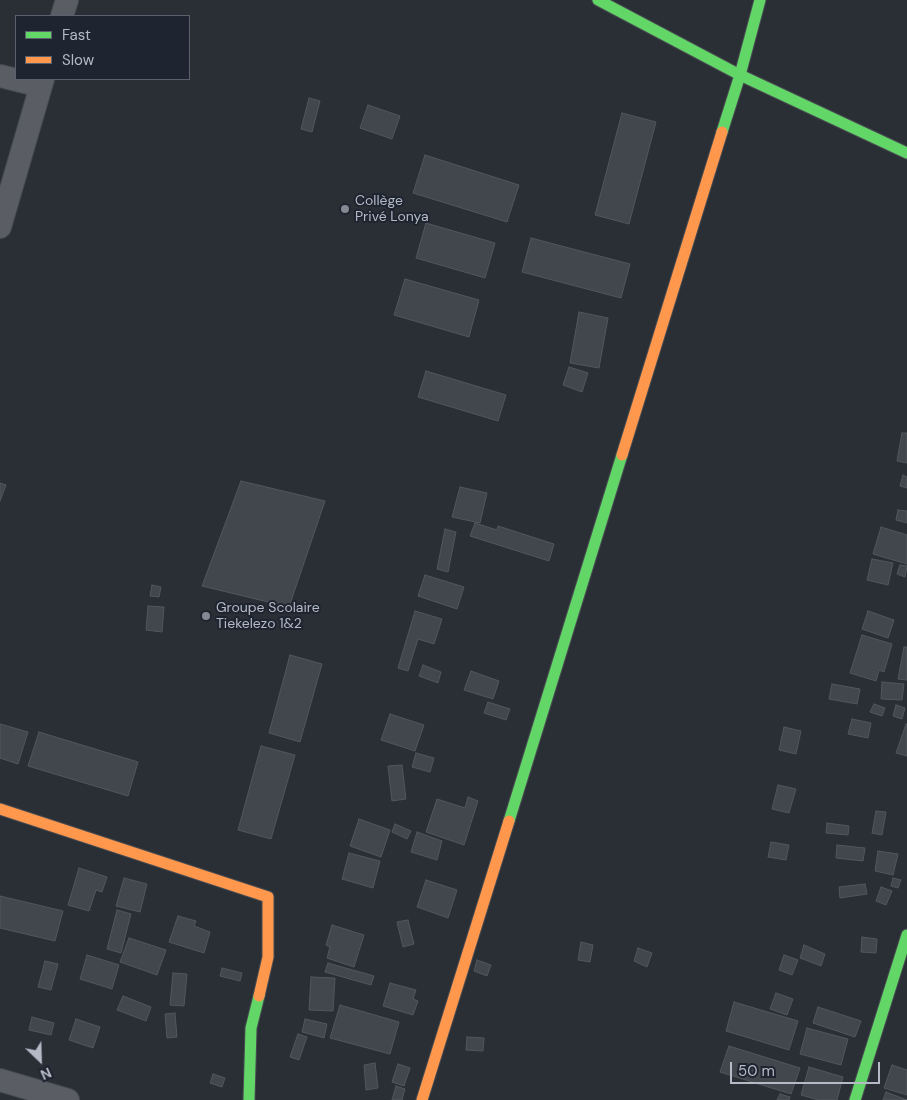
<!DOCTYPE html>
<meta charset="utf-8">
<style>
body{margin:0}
#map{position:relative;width:907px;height:1100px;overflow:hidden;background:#2a2f36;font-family:"DM Sans",sans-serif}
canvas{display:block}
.legend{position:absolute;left:15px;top:15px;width:175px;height:65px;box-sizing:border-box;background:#1e2530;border:1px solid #5a616c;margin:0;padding:6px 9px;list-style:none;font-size:15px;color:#b4bbc7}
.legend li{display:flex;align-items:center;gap:10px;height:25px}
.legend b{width:25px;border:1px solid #5a616c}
.north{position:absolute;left:15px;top:1035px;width:50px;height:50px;-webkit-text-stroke:4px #1e2530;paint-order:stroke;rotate:156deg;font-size:14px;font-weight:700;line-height:20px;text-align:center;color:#b4bbc7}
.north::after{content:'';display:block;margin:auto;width:18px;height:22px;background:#b4bbc7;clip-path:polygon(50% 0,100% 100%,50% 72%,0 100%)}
.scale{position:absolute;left:730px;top:1062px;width:150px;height:22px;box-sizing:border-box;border:2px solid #b4bbc7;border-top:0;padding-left:6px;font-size:15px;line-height:18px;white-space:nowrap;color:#b4bbc7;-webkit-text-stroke:4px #1e2530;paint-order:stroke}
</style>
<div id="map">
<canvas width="907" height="1100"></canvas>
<ul class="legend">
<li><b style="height:6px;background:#63d668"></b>Fast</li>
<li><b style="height:6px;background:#ff974d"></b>Slow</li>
</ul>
<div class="north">N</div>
<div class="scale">50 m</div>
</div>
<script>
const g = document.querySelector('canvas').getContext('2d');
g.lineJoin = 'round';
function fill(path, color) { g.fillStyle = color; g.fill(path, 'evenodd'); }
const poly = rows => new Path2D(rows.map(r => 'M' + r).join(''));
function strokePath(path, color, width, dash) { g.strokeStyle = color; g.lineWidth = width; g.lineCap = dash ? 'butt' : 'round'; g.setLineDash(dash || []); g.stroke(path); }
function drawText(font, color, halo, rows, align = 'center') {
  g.font = font + ' "DM Sans",sans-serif'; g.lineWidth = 4; g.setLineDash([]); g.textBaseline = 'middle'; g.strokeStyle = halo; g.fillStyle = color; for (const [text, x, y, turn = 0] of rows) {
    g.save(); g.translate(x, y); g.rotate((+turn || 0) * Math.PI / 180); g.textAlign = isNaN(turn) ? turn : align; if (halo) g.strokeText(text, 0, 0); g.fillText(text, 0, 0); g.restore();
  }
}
const building = poly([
 [309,98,320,101,312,132,301,129,309,98],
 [368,105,400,116,392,139,360,128,368,105],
 [622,113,656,122,629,224,595,215,622,113],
 [425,155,519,185,507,222,413,193,425,155],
 [426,223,495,243,485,278,416,258,426,223],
 [531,238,630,264,621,298,522,272,531,238],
 [405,279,479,300,469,337,394,315,405,279],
 [579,312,608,318,599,368,570,363,579,312],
 [569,367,588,373,582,392,563,385,569,367],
 [426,371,506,395,498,421,418,397,426,371],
 [902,433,907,433,907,463,897,461,902,433],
 [903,475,907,477,907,488,900,486,903,475],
 [241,481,325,501,289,607,202,586,241,481],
 [0,483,6,485,0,501,0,483],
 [460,487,487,493,480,523,452,517,460,487],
 [898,510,907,511,907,523,896,520,898,510],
 [475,523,497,530,498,526,554,544,549,561,470,536,475,523],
 [881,527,907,535,907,564,873,554,881,527],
 [445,529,456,532,448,572,437,569,445,529],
 [872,559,893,563,888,585,867,580,872,559],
 [900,565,907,566,905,577,897,574,900,565],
 [425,575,464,587,457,609,418,596,425,575],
 [152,585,161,587,159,597,150,596,152,585],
 [148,606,164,607,162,632,146,630,148,606],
 [415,611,442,619,434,644,418,639,408,671,398,668,415,611],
 [868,611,894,620,888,638,862,629,868,611],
 [862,635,892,644,884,672,879,670,876,681,850,673,862,635],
 [904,647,907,647,907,680,898,679,904,647],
 [290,655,322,664,300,742,269,733,290,655],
 [423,665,441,672,438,683,419,676,423,665],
 [471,671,499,681,493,699,464,690,471,671],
 [882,682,904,684,902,700,881,699,882,682],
 [832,684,860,689,857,704,829,699,832,684],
 [488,702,510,709,506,720,484,713,488,702],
 [874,704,885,708,882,716,870,712,874,704],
 [896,705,905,708,902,719,893,716,896,705],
 [390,714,424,725,415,751,381,740,390,714],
 [852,719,871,723,868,738,848,734,852,719],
 [0,724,28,732,18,764,0,758,0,724],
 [906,724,907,724,907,756,896,753,906,724],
 [784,727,801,731,796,754,779,750,784,727],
 [39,732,138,762,128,796,28,766,39,732],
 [261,746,295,755,271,839,238,830,261,746],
 [416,753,434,758,430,772,412,767,416,753],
 [402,765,406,799,392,801,388,766,402,765],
 [778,785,796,789,789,813,772,809,778,785],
 [468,797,478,801,464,845,426,832,437,799,465,808,468,797],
 [876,811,886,812,882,835,872,833,876,811],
 [359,819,390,830,381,857,350,846,359,819],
 [827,823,849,826,848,835,826,833,827,823],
 [395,824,411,831,407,839,392,832,395,824],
 [417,832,442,841,437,860,411,852,417,832],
 [771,842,789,845,786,860,768,857,771,842],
 [837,845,865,848,863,861,836,858,837,845],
 [878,851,898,854,893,875,875,871,878,851],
 [349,853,380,861,373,888,342,879,349,853],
 [79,868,107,877,102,892,96,890,89,911,68,905,79,868],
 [124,878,147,884,140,912,116,906,124,878],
 [893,878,901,880,898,888,891,886,893,878],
 [426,880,457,890,448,918,417,907,426,880],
 [865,884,867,894,840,898,839,887,865,884],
 [881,887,892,891,886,905,876,901,881,887],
 [0,896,63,911,55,941,0,928,0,896],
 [117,910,131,914,121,953,107,949,117,910],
 [178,916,196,921,194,926,210,932,204,953,169,942,178,916],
 [408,920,414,944,403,947,397,922,408,920],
 [332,925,364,935,354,967,327,958,330,947,326,945,332,925],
 [862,937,877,939,876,953,861,952,862,937],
 [129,938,166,950,157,975,120,962,129,938],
 [581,942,593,945,590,962,578,960,581,942],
 [804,945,825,954,821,966,800,958,804,945],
 [638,948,652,953,647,967,634,961,638,948],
 [87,955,119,965,112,989,80,979,87,955],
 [784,955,798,960,792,975,779,970,784,955],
 [477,960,491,965,487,976,474,971,477,960],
 [45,961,58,964,51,990,38,987,45,961],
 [328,963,374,976,371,985,325,972,328,963],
 [222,968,242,973,240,981,220,976,222,968],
 [173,973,187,974,184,1006,170,1005,173,973],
 [311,977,335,978,333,1011,309,1010,311,977],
 [390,983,416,990,413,999,418,1001,413,1015,383,1006,390,983],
 [776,993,793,999,787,1015,770,1009,776,993],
 [123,996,151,1007,146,1021,117,1010,123,996],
 [734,1002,798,1021,789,1050,726,1031,734,1002],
 [340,1005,399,1022,390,1054,330,1038,340,1005],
 [818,1007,861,1021,855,1037,813,1023,818,1007],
 [175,1013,177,1037,167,1038,165,1014,175,1013],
 [32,1017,54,1023,51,1035,29,1030,32,1017],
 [76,1019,100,1027,93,1048,69,1040,76,1019],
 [305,1019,327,1024,324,1038,302,1032,305,1019],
 [807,1028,848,1039,841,1065,800,1054,807,1028],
 [298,1034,307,1037,299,1060,290,1057,298,1034],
 [467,1037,484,1038,483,1051,466,1050,467,1037],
 [729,1046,800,1068,791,1094,720,1072,729,1046],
 [375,1063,378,1088,366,1090,364,1065,375,1063],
 [398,1064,410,1068,404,1086,392,1082,398,1064],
 [892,1065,907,1070,907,1095,884,1088,892,1065],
 [809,1067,843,1077,837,1100,819,1100,801,1095,809,1067],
 [213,1074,225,1078,222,1087,210,1083,213,1074],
 [396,1086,405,1089,402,1100,392,1100,396,1086],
 [886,1092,907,1100,883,1100,886,1092],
 [780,1094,790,1097,789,1100,777,1100,780,1094]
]);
const street = poly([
 [62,16,67,0],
 [0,76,41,86],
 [0,227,43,79],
 [0,1080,68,1100]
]);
const fast = poly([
 [598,0,740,75,907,153],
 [722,132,740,75,760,0],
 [509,821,622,455],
 [249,1100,251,1028,259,996],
 [855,1100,907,935]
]);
const slow = poly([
 [622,455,722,132],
 [0,809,268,897,268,957,259,996],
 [422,1100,509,821]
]);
const markers = [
 [345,209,5,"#848a94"],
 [206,616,5,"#848a94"]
];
const poiNames = [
 ["Collège",355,201],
 ["Privé Lonya",355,217],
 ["Groupe Scolaire",216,608],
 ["Tiekelezo 1&2",216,624]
];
fill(building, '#42474d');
strokePath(building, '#52565d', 1);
strokePath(street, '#484b51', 24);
strokePath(fast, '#484b51', 13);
strokePath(slow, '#484b51', 13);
strokePath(street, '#5a5d64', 22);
strokePath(fast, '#63d668', 11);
strokePath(slow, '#ff974d', 11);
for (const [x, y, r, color] of markers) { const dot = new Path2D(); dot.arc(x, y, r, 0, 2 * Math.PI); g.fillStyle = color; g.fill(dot); strokePath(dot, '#1e2530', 2); }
drawText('14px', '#b4bbc7', '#1e2530', poiNames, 'left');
</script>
